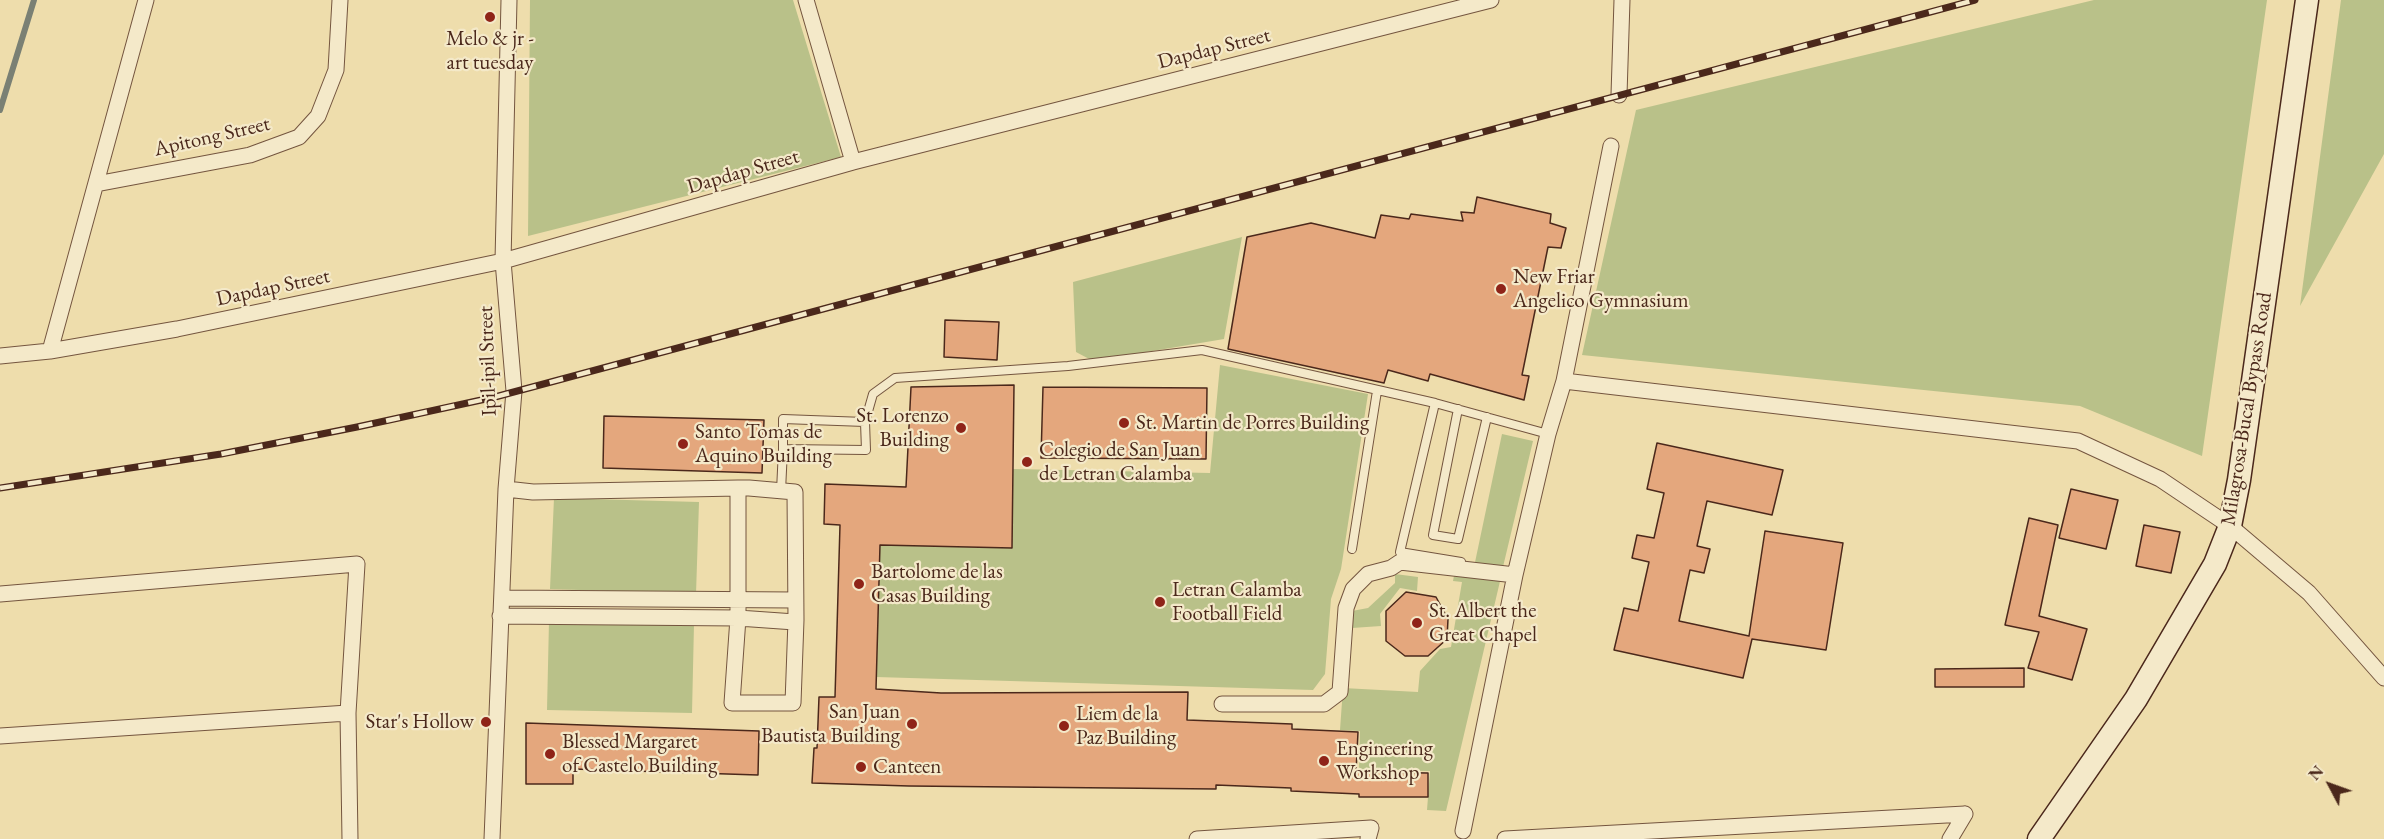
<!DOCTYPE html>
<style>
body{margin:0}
#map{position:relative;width:2384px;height:839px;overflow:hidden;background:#eeddac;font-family:"EB Garamond",serif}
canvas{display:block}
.north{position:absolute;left:2300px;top:755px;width:60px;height:60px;-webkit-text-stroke:4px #f4e9c9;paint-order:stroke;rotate:311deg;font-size:16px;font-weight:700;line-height:24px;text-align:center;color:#4b281b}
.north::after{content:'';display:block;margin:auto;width:21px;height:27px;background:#4b281b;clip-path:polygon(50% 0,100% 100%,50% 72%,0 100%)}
</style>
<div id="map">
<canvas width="2384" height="839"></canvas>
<div class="north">N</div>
</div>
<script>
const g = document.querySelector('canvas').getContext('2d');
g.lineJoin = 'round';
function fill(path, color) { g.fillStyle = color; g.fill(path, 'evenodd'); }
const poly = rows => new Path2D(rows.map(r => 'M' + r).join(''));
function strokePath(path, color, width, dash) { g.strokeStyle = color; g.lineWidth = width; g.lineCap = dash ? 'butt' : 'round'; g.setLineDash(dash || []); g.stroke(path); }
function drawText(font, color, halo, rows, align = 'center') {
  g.font = font + ' "EB Garamond",serif'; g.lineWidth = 4.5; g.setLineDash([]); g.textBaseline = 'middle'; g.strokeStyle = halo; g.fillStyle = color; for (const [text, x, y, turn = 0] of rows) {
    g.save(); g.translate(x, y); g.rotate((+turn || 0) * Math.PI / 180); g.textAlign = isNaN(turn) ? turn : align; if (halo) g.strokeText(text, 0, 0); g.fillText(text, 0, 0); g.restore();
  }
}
const green = poly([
 [530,0,793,0,841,157,528,236],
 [2094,0,2267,0,2202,456,2080,406,1582,355,1636,110],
 [2341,0,2384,0,2384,154,2300,306],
 [1242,237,1224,339,1093,361,1076,352,1073,282],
 [1220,365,1368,394,1341,569,1331,599,1325,674,1313,690,876,677,880,545,1012,548,1013,469,1210,473],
 [1502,434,1533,441,1502,571,1474,567],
 [554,498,699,502,696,594,550,589],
 [1455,570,1501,577,1446,811,1427,810,1430,771,1359,770,1360,731,1340,730,1343,688,1418,692,1420,671,1440,649,1451,647,1462,582,1453,581],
 [1395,574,1418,577,1417,591,1400,588,1380,614,1381,626,1352,628,1352,611,1368,608,1395,583],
 [549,621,694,624,692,713,547,710]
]);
const stream = poly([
 [0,110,34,0]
]);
const building = poly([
 [1477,197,1551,214,1550,223,1566,228,1561,248,1548,247,1522,375,1529,376,1524,400,1430,374,1428,381,1388,370,1384,383,1228,349,1247,237,1311,223,1375,238,1381,215,1409,219,1411,214,1463,221,1461,212,1474,213,1477,197],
 [945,320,999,322,997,360,944,357,945,320],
 [1014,385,1012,548,880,545,876,689,941,693,1188,692,1187,720,1292,724,1292,729,1358,732,1356,772,1428,773,1428,797,1359,797,1359,794,1291,791,1291,788,1216,785,1216,789,909,786,812,783,814,748,817,748,819,697,835,697,840,525,824,524,825,484,906,487,911,387,1014,385],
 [1043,387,1207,388,1206,459,1041,458,1043,387],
 [604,416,764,420,762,473,603,468,604,416],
 [1657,443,1783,470,1772,515,1707,501,1697,546,1710,549,1704,573,1690,570,1679,621,1749,636,1765,531,1843,543,1826,650,1752,639,1743,678,1614,650,1624,608,1638,611,1649,562,1632,558,1637,535,1654,538,1664,493,1647,489,1657,443],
 [2071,489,2118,500,2106,549,2059,538,2071,489],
 [2029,518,2058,525,2039,616,2087,629,2072,680,2028,668,2039,632,2005,625,2029,518],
 [2144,525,2180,532,2171,573,2136,566,2144,525],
 [1406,592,1436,597,1448,619,1447,639,1428,656,1405,656,1386,641,1386,611,1406,592],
 [2024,668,2024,687,1935,687,1935,669,2024,668],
 [526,723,759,731,758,775,573,769,573,784,526,784,526,723]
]);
const lane = poly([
 [1435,403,1548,434],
 [1458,409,1433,535,1458,539,1487,417],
 [783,449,783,419,865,422],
 [781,491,783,449,866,450,865,422,873,394,895,378,1068,366,1202,350,1435,403,1400,552,1461,562],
 [1352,549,1377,391]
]);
const street = poly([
 [806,0,853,162],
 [1619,95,1622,0],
 [96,184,250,155,299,137,318,116,336,70,340,0],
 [50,351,146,0],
 [0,356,50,351,177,329,503,261,853,162,1491,0],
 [1564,381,2078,441,2160,479,2230,526,2309,593,2384,678],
 [506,489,533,492,738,488,749,488,795,492,796,620,793,703,732,703,738,618,738,488],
 [0,594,357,564,348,713,350,839],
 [502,598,794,600],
 [500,616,738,618,795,622],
 [1222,704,1324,704,1340,692,1346,608,1353,589,1368,574,1391,568,1400,562,1515,575],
 [0,736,348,713],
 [1463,831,1515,575,1548,434,1564,381,1611,146],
 [492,839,506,489,514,391,503,261,509,0],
 [1197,839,1371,828,1368,839],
 [1505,839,1965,814],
 [1950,839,1965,814]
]);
const secondary = poly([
 [2039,839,2136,699,2215,564,2230,526,2239,480,2307,0]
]);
const rail = poly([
 [0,488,221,454,357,427,495,397,1975,0]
]);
const markers = [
 [490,17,6,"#8f2418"],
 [1501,289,6,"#8f2418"],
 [1124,423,6,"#8f2418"],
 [961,428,6,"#8f2418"],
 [683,444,6,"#8f2418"],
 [1027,462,6,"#8f2418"],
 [859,584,6,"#8f2418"],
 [1160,602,6,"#8f2418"],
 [1417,623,6,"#8f2418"],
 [486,722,6,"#8f2418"],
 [912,724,6,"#8f2418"],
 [1064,726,6,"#8f2418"],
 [550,754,6,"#8f2418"],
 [1324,761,6,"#8f2418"],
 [861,767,6,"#8f2418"]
];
const poiNames = [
 ["Melo & jr -",490,39,"center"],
 ["art tuesday",490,63,"center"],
 ["New Friar",1513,277],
 ["Angelico Gymnasium",1513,301],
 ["St. Lorenzo",949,416,"right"],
 ["Building",949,440,"right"],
 ["St. Martin de Porres Building",1136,423],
 ["Santo Tomas de",695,432],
 ["Aquino Building",695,456],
 ["Colegio de San Juan",1039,450],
 ["de Letran Calamba",1039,474],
 ["Bartolome de las",871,572],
 ["Casas Building",871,596],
 ["Letran Calamba",1172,590],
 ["Football Field",1172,614],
 ["St. Albert the",1429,611],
 ["Great Chapel",1429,635],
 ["San Juan",900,712,"right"],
 ["Bautista Building",900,736,"right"],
 ["Liem de la",1076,714],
 ["Paz Building",1076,738],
 ["Star's Hollow",474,722,"right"],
 ["Blessed Margaret",562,742],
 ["of Castelo Building",562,766],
 ["Engineering",1336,749],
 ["Workshop",1336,773],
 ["Canteen",873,767]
];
const streetNames = [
 ["Dapdap Street",1214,49,-14],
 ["Apitong Street",212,137,-13],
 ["Dapdap Street",743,172,-16],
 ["Dapdap Street",273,288,-12],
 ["Ipil-ipil Street",488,361,-92],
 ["Milagrosa-Bucal Bypass Road",2247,409,-81]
];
fill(green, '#b9c189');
strokePath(stream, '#7a8074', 6);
fill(building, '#e4a77d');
strokePath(building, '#4b281b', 1.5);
strokePath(lane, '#74553f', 10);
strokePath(street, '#74553f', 17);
strokePath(secondary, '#4b281b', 25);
strokePath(lane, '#f4e9c9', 8);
strokePath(street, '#f4e9c9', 15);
strokePath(secondary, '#f4e9c9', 22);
strokePath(rail, '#4b281b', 7);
strokePath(rail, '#f4e9c9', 4.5, [14]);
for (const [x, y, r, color] of markers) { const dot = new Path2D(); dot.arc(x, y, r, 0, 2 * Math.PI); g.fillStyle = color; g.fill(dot); strokePath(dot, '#f4e9c9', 2); }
drawText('21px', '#4b281b', '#f4e9c9', poiNames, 'left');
drawText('21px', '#4b281b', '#f4e9c9', streetNames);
</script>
